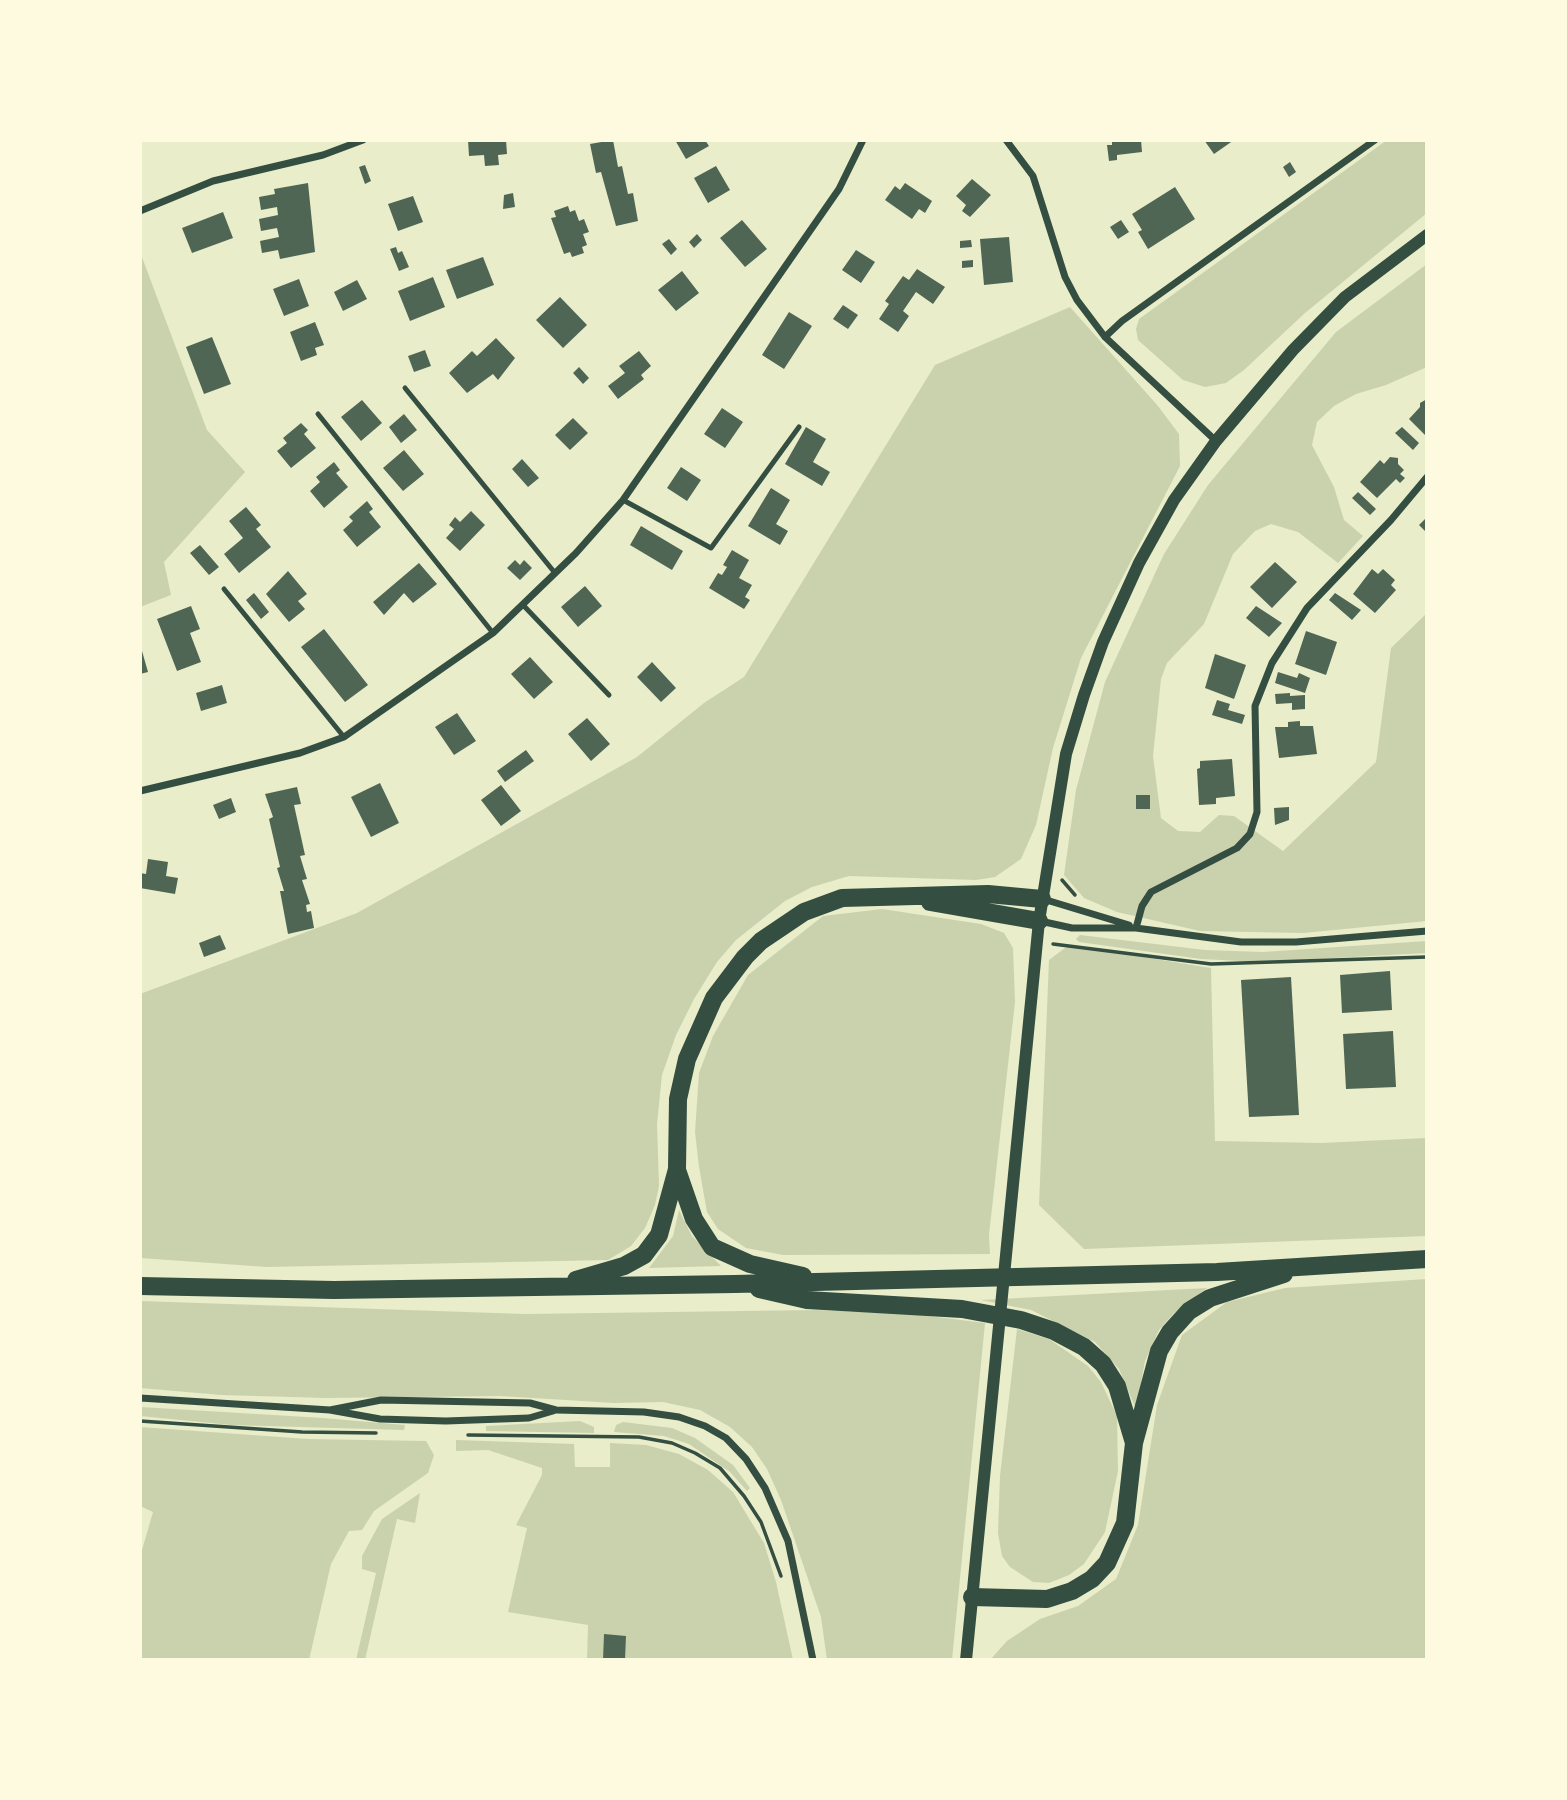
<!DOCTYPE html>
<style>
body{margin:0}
#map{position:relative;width:1567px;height:1800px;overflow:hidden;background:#e9edc9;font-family:Manrope,sans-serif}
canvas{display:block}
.frame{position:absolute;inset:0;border:142px solid #fefae0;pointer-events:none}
</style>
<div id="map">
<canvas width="1567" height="1800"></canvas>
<div class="frame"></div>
</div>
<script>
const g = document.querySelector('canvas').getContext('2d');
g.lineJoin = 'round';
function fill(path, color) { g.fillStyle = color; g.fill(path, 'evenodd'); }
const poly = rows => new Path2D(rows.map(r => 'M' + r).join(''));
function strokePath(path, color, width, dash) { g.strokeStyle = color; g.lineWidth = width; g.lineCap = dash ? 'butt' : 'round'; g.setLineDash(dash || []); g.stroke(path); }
const green = poly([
 [1387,140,1427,140,1427,213,1305,313,1244,370,1226,383,1205,387,1183,380,1138,340,1136,329,1139,319],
 [140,252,207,430,245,472,164,562,171,595,140,607],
 [1427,264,1427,367,1386,385,1356,394,1334,406,1317,422,1312,445,1334,487,1344,520,1363,536,1338,563,1298,532,1271,524,1255,531,1233,554,1204,624,1167,663,1161,679,1153,756,1161,818,1178,831,1200,832,1219,815,1234,816,1283,851,1376,762,1391,648,1427,613,1427,921,1303,933,1200,931,1117,912,1084,898,1064,875,1076,790,1105,682,1164,554,1208,485,1336,332],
 [1070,307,1158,406,1179,434,1180,466,1081,658,1053,748,1036,825,1021,859,995,877,976,880,849,876,812,887,785,901,736,940,717,962,694,999,676,1035,662,1075,657,1124,659,1186,655,1205,645,1228,631,1246,608,1260,267,1267,140,1258,140,994,357,913,637,757,704,703,744,677,935,365],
 [882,909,981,924,1004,933,1013,948,1015,1002,989,1235,990,1254,783,1255,746,1248,718,1229,707,1212,699,1167,695,1132,699,1073,713,1036,748,975,823,916],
 [1080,935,1205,950,1263,952,1427,941,1427,953,1260,962,1201,959,1079,942,1076,939],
 [1069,945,1211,968,1215,1141,1321,1143,1427,1138,1427,1236,1084,1249,1039,1205,1049,960],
 [679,1210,692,1236,721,1266,649,1268,673,1236],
 [1427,1279,1427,1660,990,1660,1007,1641,1040,1619,1078,1606,1116,1579,1138,1525,1157,1405,1182,1335,1227,1302,1285,1288],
 [1207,1288,1174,1313,1159,1330,1145,1361,1136,1409,1119,1369,1095,1342,1031,1310,981,1300],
 [140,1301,525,1314,816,1310,913,1314,985,1323,952,1660,827,1660,821,1617,781,1500,767,1469,752,1447,730,1427,700,1410,663,1402,614,1403,500,1396,326,1398,221,1395,140,1388],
 [1017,1329,1049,1339,1088,1366,1101,1382,1117,1416,1118,1471,1105,1532,1084,1564,1069,1575,1049,1583,1033,1582,1010,1567,1002,1556,998,1533,1000,1476],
 [140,1407,323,1418,405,1425,404,1430,231,1425,140,1416],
 [580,1421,594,1427,594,1433,486,1431,486,1426],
 [623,1422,672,1428,695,1438,733,1465,750,1488,747,1491,730,1472,689,1444,664,1436,614,1432,616,1425],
 [140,1427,308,1439,426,1441,434,1455,428,1473,374,1511,362,1530,349,1531,331,1564,309,1660,140,1660,140,1557,153,1512,140,1506],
 [456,1440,574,1444,575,1467,610,1467,610,1443,646,1445,679,1454,708,1470,733,1492,764,1543,776,1582,793,1660,587,1660,588,1625,508,1612,527,1528,516,1525,542,1475,542,1468,488,1450,456,1451],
 [420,1493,415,1523,397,1519,365,1660,356,1660,376,1573,362,1569,362,1556,382,1519]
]);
const building = poly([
 [468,140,506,140,507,154,498,155,499,165,485,166,484,155,469,156],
 [613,140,618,167,622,166,628,194,633,193,638,221,616,226,601,172,596,173,590,144],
 [675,140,705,140,709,146,686,159],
 [1112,140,1141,140,1142,152,1117,155,1117,160,1109,161,1107,145,1112,145],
 [1204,140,1234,140,1214,154],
 [1290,162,1296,172,1289,177,1283,167],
 [365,165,371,181,365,184,359,167],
 [716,166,730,190,708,203,694,178],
 [972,179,991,195,970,217,962,211,966,205,956,196],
 [308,183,315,252,280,259,278,250,262,253,260,241,279,237,277,228,261,231,259,219,278,215,277,207,261,210,259,197,275,194,274,189],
 [905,183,932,201,925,213,919,209,912,219,885,200,895,186,900,190],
 [1175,187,1195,219,1148,249,1138,232,1142,230,1132,214],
 [513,193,515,207,503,209,504,195],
 [413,196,423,222,398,231,388,204],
 [568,206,570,212,575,210,579,221,584,219,589,232,583,234,587,245,582,247,584,253,572,257,570,252,564,254,551,218,556,217,554,211],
 [223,212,233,238,192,253,182,228],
 [742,220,767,249,745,267,720,238],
 [1121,220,1129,232,1118,239,1110,227],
 [697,234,702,240,694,248,689,242],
 [1009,237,1013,282,984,285,980,239],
 [669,239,677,249,671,255,662,244],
 [971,240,972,247,960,248,960,241],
 [396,247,398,253,402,251,409,267,399,271,390,249],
 [856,250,875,262,861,283,842,270],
 [483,257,494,285,457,299,446,270],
 [973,260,973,267,962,268,962,261],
 [917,269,945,287,933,304,916,292,903,311,909,316,898,332,879,319,889,304,885,301,903,276,909,280],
 [682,271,699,293,676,311,658,290],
 [433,277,445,307,410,321,398,291],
 [299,279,309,306,284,316,273,289],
 [357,280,367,299,343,311,334,292],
 [560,297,587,325,563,348,536,320],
 [843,305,858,315,848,329,833,319],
 [789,312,812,326,784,369,762,355],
 [315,322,324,345,315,348,317,355,301,361,290,332],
 [212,337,231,384,204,394,186,347],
 [496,338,515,358,498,380,493,374,467,393,449,373,472,351,477,356],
 [425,350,431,366,414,372,408,356],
 [639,351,651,366,641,375,644,379,618,399,608,386,625,373,619,366],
 [579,367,589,378,583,384,573,373],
 [1427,399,1427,437,1409,419,1420,407,1420,403],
 [362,400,382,423,361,441,341,417],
 [722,408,743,422,725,448,704,434],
 [404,414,417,430,401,443,389,427],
 [573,418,588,433,570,450,555,435],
 [301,423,308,430,304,434,316,448,291,468,277,451,287,443,283,438],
 [806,427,826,439,813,462,830,472,822,486,785,464],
 [1402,427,1419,443,1413,450,1395,433],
 [404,450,424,474,403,491,383,468],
 [1390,457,1398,458,1398,464,1404,470,1400,474,1405,478,1400,483,1396,479,1377,498,1360,482,1380,460,1384,464],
 [522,459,539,478,528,487,512,469],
 [334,462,340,470,336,473,348,487,324,508,310,491,320,482,316,477],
 [681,467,701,480,687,501,667,488],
 [771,488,790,500,776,524,788,531,780,545,748,526],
 [1358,492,1376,509,1370,515,1352,498],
 [367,501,373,509,369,512,381,527,357,547,343,530,353,521,349,517],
 [246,507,261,525,256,529,271,547,239,573,224,554,243,538,229,521],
 [471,511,485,525,460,551,446,538,454,529,449,525,455,517,460,522],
 [1425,519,1427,520,1427,533,1419,525],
 [641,526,683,551,672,570,630,545],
 [200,545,219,567,209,575,190,553],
 [732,550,749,560,739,578,752,585,745,597,750,600,744,609,709,588,718,573,722,575,727,567,723,565],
 [515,560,520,565,524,560,532,568,520,580,507,568],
 [1275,562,1297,582,1272,608,1250,587],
 [419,563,437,584,413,603,404,593,384,615,373,602],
 [1372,569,1378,574,1383,569,1395,580,1391,585,1396,590,1375,613,1353,594],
 [288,571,307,594,298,601,305,609,289,622,266,594],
 [585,586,602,606,578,627,561,607],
 [254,593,269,612,261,619,246,600],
 [1335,593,1361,610,1352,620,1329,600],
 [191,606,200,629,190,633,201,662,177,671,157,619],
 [1256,606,1282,623,1269,637,1246,618],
 [324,629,368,685,345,702,301,647],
 [1306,631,1337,642,1326,675,1295,664],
 [140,644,148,672,140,674],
 [1215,654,1246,665,1234,699,1205,688],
 [530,657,553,682,534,699,511,674],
 [652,662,676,688,661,702,637,677],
 [1278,672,1297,678,1299,673,1310,678,1305,693,1275,683],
 [222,685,227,703,201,711,196,693],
 [1290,693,1290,696,1305,695,1305,709,1292,710,1292,703,1276,704,1275,694],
 [1217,700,1230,704,1228,710,1245,715,1242,724,1212,715],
 [457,713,476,741,454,755,435,727],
 [587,718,610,744,591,761,568,734],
 [1300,721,1300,726,1313,726,1317,754,1279,758,1275,727,1288,727,1288,722],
 [526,750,534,761,505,782,497,771],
 [1232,759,1235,796,1216,798,1216,804,1199,805,1197,769,1200,768,1200,761],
 [380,783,399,823,371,837,351,797],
 [501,785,521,811,501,826,481,800],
 [297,787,301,804,294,805,305,855,300,856,307,879,302,880,310,904,306,905,307,912,311,911,314,928,288,934,280,891,284,891,277,868,280,867,269,819,273,817,265,794],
 [1136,795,1150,795,1150,809,1136,809],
 [231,798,236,812,219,819,213,805],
 [1289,807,1289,820,1275,825,1274,808],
 [148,859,168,862,166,876,178,878,175,894,140,888,140,873,146,874],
 [220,935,226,949,204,957,199,943],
 [1390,971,1392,1010,1342,1013,1340,975],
 [1291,977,1299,1115,1249,1117,1241,980],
 [1393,1031,1396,1087,1346,1089,1343,1034],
 [604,1634,626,1636,625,1660,603,1660]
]);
const path = poly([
 [1062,880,1075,895],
 [1053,944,1211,964,1427,957],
 [140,1421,302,1432,376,1433],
 [468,1435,639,1437,672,1443,695,1453,720,1468,744,1496,761,1522,781,1576]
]);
const service = poly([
 [405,388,555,573],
 [318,414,493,633],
 [623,500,711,548,799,427],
 [224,589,344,737],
 [523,605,609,695]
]);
const minor = poly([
 [1006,140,1033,176,1065,277,1077,300,1105,337,1216,441],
 [140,211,213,181,323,155,363,140],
 [1105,337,1122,321,1375,140],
 [140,791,300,753,344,737,493,633,576,553,623,500,839,189,863,140],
 [1043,899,1129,925],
 [1040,921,1072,928,1136,928,1241,942,1296,942,1427,931],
 [1136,928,1142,906,1151,892,1237,848,1250,834,1257,812,1255,706,1272,663,1307,608,1391,520,1427,477],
 [140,1398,330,1410,380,1419,446,1421,529,1418,553,1411],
 [330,1410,381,1400,530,1403,556,1410,644,1412,679,1417,705,1426,726,1438,746,1459,765,1488,788,1541,813,1660]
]);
const tertiary = poly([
 [966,1660,1039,921,1066,754,1084,695,1103,642,1139,563,1174,500,1216,441,1293,350,1345,297,1427,235]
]);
const trunk = poly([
 [930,902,1039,921],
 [677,1170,694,1219,712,1247,750,1264,803,1276],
 [576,1280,624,1266,644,1255,659,1235,677,1169,678,1099,687,1059,714,998,745,957,761,941,804,912,842,898,988,894,1042,899],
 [140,1286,334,1290,735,1284,1217,1272,1427,1259],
 [759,1289,807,1300,962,1309,1021,1320,1054,1331,1084,1347,1103,1364,1117,1386,1134,1443],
 [972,1597,1047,1599,1072,1591,1092,1579,1107,1563,1125,1523,1134,1443,1159,1351,1170,1332,1189,1311,1210,1298,1284,1274]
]);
fill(green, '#cad2ad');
fill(building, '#4f6655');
strokePath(path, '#344e41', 3.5);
strokePath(service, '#344e41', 5);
strokePath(minor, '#344e41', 7);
strokePath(tertiary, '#344e41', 12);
strokePath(trunk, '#344e41', 18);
</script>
